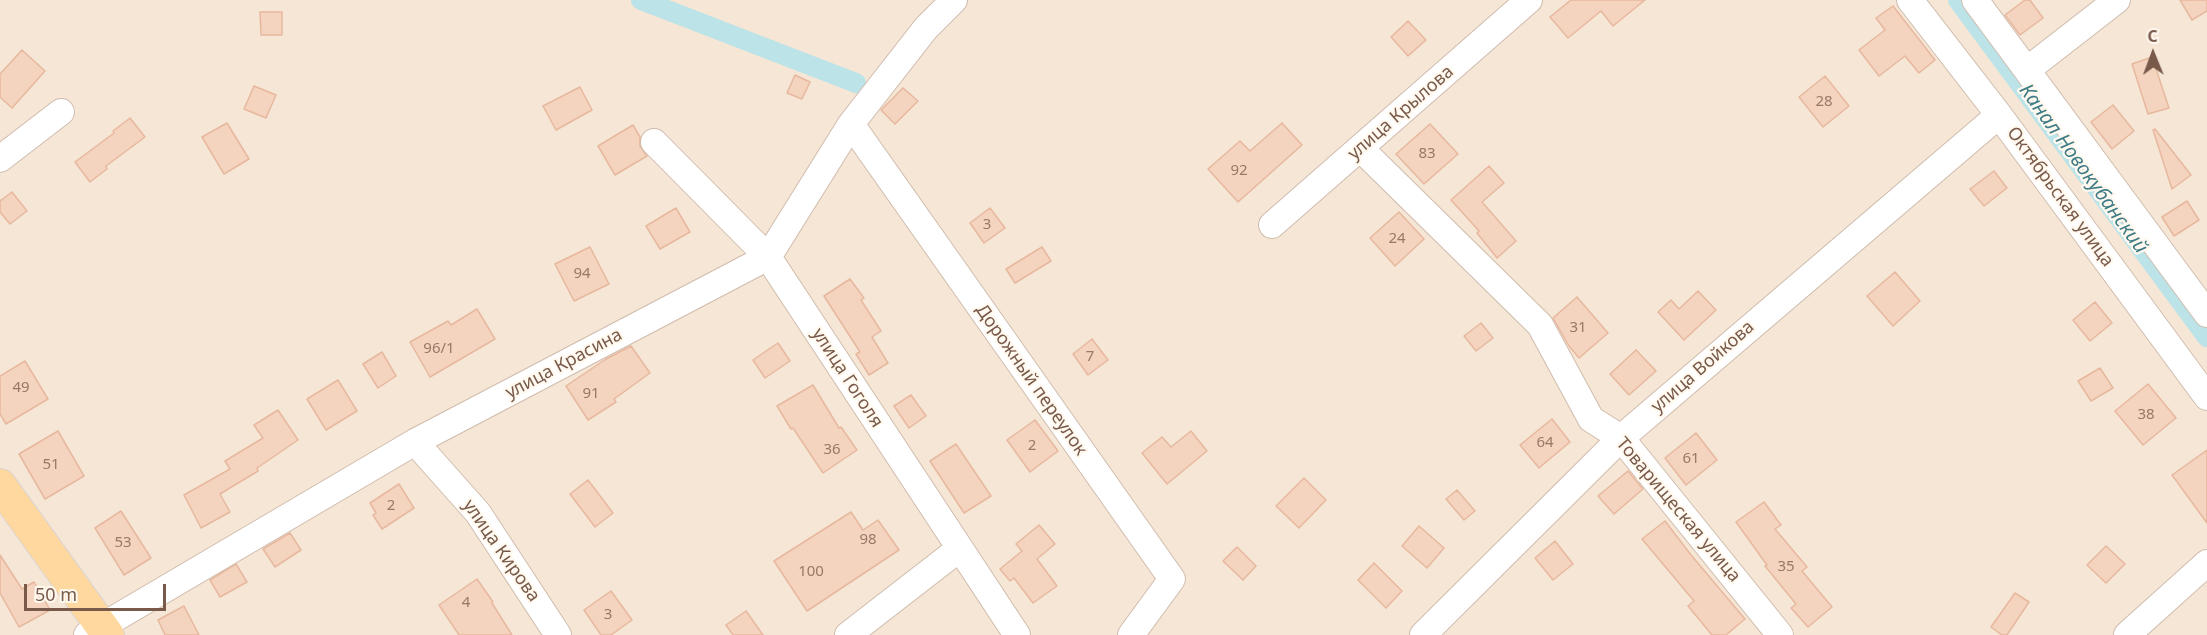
<!DOCTYPE html>
<meta charset="utf-8">
<style>
body{margin:0}
#map{position:relative;width:2207px;height:635px;overflow:hidden;background:#fdf5e8;font-family:"Noto Sans",sans-serif}
canvas{display:block}
.north{position:absolute;left:2123px;top:24px;width:60px;height:60px;-webkit-text-stroke:4px #fff9f0;paint-order:stroke;rotate:359deg;font-size:16px;font-weight:700;line-height:24px;text-align:center;color:#795a4a}
.north::after{content:'';display:block;margin:auto;width:21px;height:27px;background:#795a4a;clip-path:polygon(50% 0,100% 100%,50% 72%,0 100%)}
.scale{position:absolute;left:24px;top:584px;width:142px;height:27px;box-sizing:border-box;border:3px solid #795a4a;border-top:0;padding-left:8px;font-size:18px;line-height:21px;white-space:nowrap;color:#795a4a;-webkit-text-stroke:4px #fff9f0;paint-order:stroke}
</style>
<div id="map">
<canvas width="2207" height="635"></canvas>
<div class="north">С</div>
<div class="scale">50 m</div>
</div>
<script>
const g = document.querySelector('canvas').getContext('2d');
g.lineJoin = 'round';
function fill(path, color) { g.fillStyle = color; g.fill(path, 'evenodd'); }
const poly = rows => new Path2D(rows.map(r => 'M' + r).join(''));
function strokePath(path, color, width, dash) { g.strokeStyle = color; g.lineWidth = width; g.lineCap = dash ? 'butt' : 'round'; g.setLineDash(dash || []); g.stroke(path); }
function drawText(font, color, halo, rows, align = 'center') {
  g.font = font + ' "Noto Sans",sans-serif'; g.lineWidth = 4.5; g.setLineDash([]); g.textBaseline = 'middle'; g.strokeStyle = halo; g.fillStyle = color; for (const [text, x, y, turn = 0] of rows) {
    g.save(); g.translate(x, y); g.rotate((+turn || 0) * Math.PI / 180); g.textAlign = isNaN(turn) ? turn : align; if (halo) g.strokeText(text, 0, 0); g.fillText(text, 0, 0); g.restore();
  }
}
const residential = poly([
 [0,0,2207,0,2207,635,0,635]
]);
const canal = poly([
 [641,0,856,83],
 [1958,0,2207,337]
]);
const building = poly([
 [1571,0,1645,0,1613,26,1601,11,1568,38,1550,17,1571,0],
 [2025,0,2030,0,2043,18,2020,35,2005,15,2025,0],
 [2180,0,2207,0,2207,11,2192,20,2180,0],
 [1893,6,1935,60,1919,73,1905,56,1879,76,1859,50,1885,30,1876,18,1893,6],
 [260,12,282,12,282,35,261,35,260,12],
 [1408,21,1426,40,1408,56,1391,37,1408,21],
 [22,50,45,71,12,108,0,97,0,74,22,50],
 [2152,57,2169,108,2148,114,2132,64,2152,57],
 [795,75,810,82,802,99,787,93,795,75],
 [1825,76,1849,106,1823,127,1799,97,1825,76],
 [254,86,276,95,266,118,244,109,254,86],
 [580,87,592,110,556,130,543,106,580,87],
 [903,88,918,101,895,124,881,110,903,88],
 [2113,105,2134,131,2112,149,2091,122,2113,105],
 [130,118,145,137,106,166,107,169,90,182,75,162,114,133,113,131,130,118],
 [227,123,249,159,224,174,202,137,227,123],
 [1282,123,1302,145,1238,202,1208,169,1240,141,1250,151,1282,123],
 [1430,124,1458,154,1424,184,1396,154,1430,124],
 [633,125,640,137,640,146,647,156,615,175,598,146,633,125],
 [2155,129,2191,175,2172,189,2153,130,2155,129],
 [1489,166,1504,183,1482,202,1516,241,1497,258,1477,233,1479,231,1451,200,1489,166],
 [1994,171,2007,188,1984,206,1970,189,1994,171],
 [12,192,27,211,10,224,0,212,0,201,12,192],
 [2187,201,2199,220,2174,236,2162,217,2187,201],
 [676,208,690,232,660,249,646,226,676,208],
 [990,208,1005,228,984,243,970,223,990,208],
 [1399,212,1424,239,1395,266,1370,238,1399,212],
 [590,247,609,284,574,301,555,264,590,247],
 [1042,247,1051,261,1015,283,1006,269,1042,247],
 [1895,272,1920,301,1893,326,1867,296,1895,272],
 [850,279,864,298,861,300,881,331,872,337,888,363,869,375,856,354,860,352,824,296,850,279],
 [1698,291,1716,310,1684,340,1658,312,1671,300,1679,309,1698,291],
 [1577,297,1608,333,1579,358,1569,346,1553,318,1577,297],
 [2095,302,2112,323,2090,341,2073,320,2095,302],
 [477,309,495,339,430,377,410,342,448,321,451,325,477,309],
 [1481,323,1493,338,1476,351,1464,336,1481,323],
 [1092,339,1108,360,1088,375,1073,354,1092,339],
 [778,343,790,361,765,378,753,360,778,343],
 [631,346,650,373,614,399,616,402,588,420,566,386,606,359,631,346],
 [1636,350,1656,371,1629,395,1610,374,1636,350],
 [382,352,396,376,378,388,363,364,382,352],
 [25,361,48,399,6,424,0,414,0,376,25,361],
 [2100,368,2113,388,2091,401,2078,381,2100,368],
 [338,380,357,411,326,430,307,399,338,380],
 [2148,384,2176,418,2143,445,2115,411,2148,384],
 [813,385,839,428,841,427,857,450,823,473,793,428,791,429,777,406,813,385],
 [911,395,926,416,909,428,894,406,911,395],
 [278,410,298,440,257,468,258,471,220,494,230,512,201,528,184,495,230,469,225,461,263,438,254,425,278,410],
 [1552,419,1570,442,1539,468,1520,445,1552,419],
 [1035,420,1058,451,1030,472,1007,440,1035,420],
 [58,431,84,476,45,499,19,454,58,431],
 [1191,431,1207,451,1167,484,1142,453,1162,437,1171,447,1191,431],
 [1696,433,1717,460,1686,485,1665,458,1696,433],
 [956,444,991,496,964,513,930,461,956,444],
 [2207,450,2207,523,2172,475,2207,450],
 [1628,471,1643,489,1614,514,1598,496,1628,471],
 [1304,478,1326,500,1299,528,1276,506,1304,478],
 [588,480,613,513,595,527,570,494,588,480],
 [399,484,414,508,382,529,373,515,376,513,370,503,399,484],
 [1457,490,1475,511,1464,520,1446,499,1457,490],
 [1764,502,1781,525,1775,529,1807,567,1802,571,1832,607,1808,627,1791,608,1796,604,1765,566,1767,565,1736,522,1764,502],
 [121,511,151,558,124,575,95,528,121,511],
 [851,512,863,530,878,520,899,550,807,611,774,561,851,512],
 [1665,521,1691,555,1745,619,1726,635,1712,635,1688,606,1694,601,1642,539,1665,521],
 [1039,525,1055,544,1037,559,1057,586,1033,603,1014,578,1010,581,1000,569,1022,551,1016,544,1039,525],
 [1419,526,1444,548,1427,568,1402,546,1419,526],
 [290,533,301,550,275,567,263,549,290,533],
 [1555,541,1573,564,1553,580,1535,558,1555,541],
 [2106,546,2125,564,2106,583,2087,565,2106,546],
 [1237,547,1256,566,1243,580,1223,561,1237,547],
 [0,555,22,589,34,582,50,610,19,627,0,593,0,555],
 [1374,563,1402,591,1386,608,1358,580,1374,563],
 [236,564,247,582,220,597,210,580,236,564],
 [477,579,493,602,492,603,512,635,459,635,439,605,477,579],
 [611,591,632,620,611,635,601,635,584,610,611,591],
 [2015,593,2029,602,2007,635,2002,635,1991,627,2015,593],
 [184,606,199,635,165,635,158,620,184,606],
 [746,611,763,635,733,635,726,625,746,611]
]);
const minor = poly([
 [1910,0,1999,115,2207,397],
 [1975,0,2207,314],
 [2027,70,2117,0],
 [851,124,1172,579,1131,635],
 [654,142,768,257,1017,635],
 [1361,149,1540,325,1591,419,1621,438,1780,635],
 [0,159,61,112],
 [1272,225,1529,0],
 [415,442,478,513,558,635],
 [87,635,415,442,768,257,851,124,926,28,954,0],
 [848,635,959,549],
 [1423,635,1621,438,1999,115],
 [2127,635,2207,563]
]);
const major = poly([
 [0,485,108,635]
]);
const numberNames = [
 ["28",1824,102],
 ["83",1427,154],
 ["92",1239,171],
 ["3",987,225],
 ["24",1397,239],
 ["94",582,274],
 ["31",1578,328],
 ["96/1",439,349],
 ["7",1090,357],
 ["49",21,388],
 ["91",591,394],
 ["38",2146,415],
 ["64",1545,443],
 ["2",1032,446],
 ["36",832,450],
 ["61",1691,459],
 ["51",51,465],
 ["2",391,506],
 ["98",868,540],
 ["53",123,543],
 ["35",1786,567],
 ["100",811,572],
 ["4",466,603],
 ["3",608,615]
];
const streetNames = [
 ["улица Крылова",1401,113,-41],
 ["Октябрьская улица",2060,197,54],
 ["улица Красина",564,364,-28],
 ["улица Войкова",1703,367,-41],
 ["улица Гоголя",847,378,57],
 ["Дорожный переулок",1031,380,55],
 ["Товарищеская улица",1678,510,50],
 ["улица Кирова",501,551,55]
];
const waterNames = [
 ["Канал Новокубанский",2083,169,54]
];
fill(residential, '#f5e6d6');
strokePath(canal, '#bbe3e8', 20);
fill(building, '#f4d3bf');
strokePath(building, '#e7b89e', 1.5);
strokePath(minor, '#d0bcad', 28);
strokePath(major, '#dcd4d0', 34);
strokePath(minor, '#fff', 26);
strokePath(major, '#fed89f', 32);
drawText('15px', '#987867', null, numberNames);
drawText('18px', '#795a4a', '#fff9f0', streetNames);
drawText('italic 20px', '#3f7c86', '#fff9f0', waterNames);
</script>
